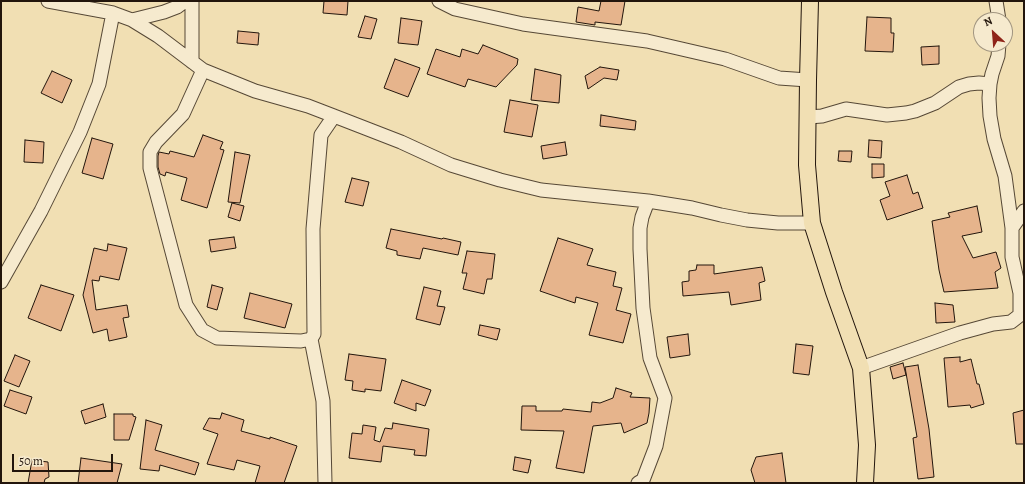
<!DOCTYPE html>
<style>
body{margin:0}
#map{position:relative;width:1025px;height:484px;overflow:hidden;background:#f1dfb3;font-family:Alegreya,serif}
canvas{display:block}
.frame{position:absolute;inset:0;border:2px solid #22150c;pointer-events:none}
.north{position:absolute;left:973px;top:12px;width:40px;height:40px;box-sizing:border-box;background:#f6eace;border:1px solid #a19580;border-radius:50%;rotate:334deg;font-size:11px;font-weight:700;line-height:16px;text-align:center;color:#22150c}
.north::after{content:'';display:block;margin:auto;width:14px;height:18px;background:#8f2418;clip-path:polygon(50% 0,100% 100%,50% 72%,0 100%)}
.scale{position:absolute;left:12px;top:454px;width:101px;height:18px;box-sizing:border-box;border:2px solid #22150c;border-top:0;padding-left:5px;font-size:12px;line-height:14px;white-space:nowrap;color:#22150c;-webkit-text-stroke:3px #f6eace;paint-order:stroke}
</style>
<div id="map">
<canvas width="1025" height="484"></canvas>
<div class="frame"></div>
<div class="north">N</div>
<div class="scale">50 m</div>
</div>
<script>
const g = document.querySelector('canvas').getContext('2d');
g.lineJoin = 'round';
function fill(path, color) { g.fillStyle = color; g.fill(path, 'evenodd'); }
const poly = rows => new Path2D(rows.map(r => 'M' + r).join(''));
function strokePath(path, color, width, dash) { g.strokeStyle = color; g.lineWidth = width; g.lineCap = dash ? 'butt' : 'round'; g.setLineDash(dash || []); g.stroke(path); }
const building = poly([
 [324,1,348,1,347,15,323,13,324,1],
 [601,1,625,1,621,25,595,22,595,25,576,22,578,7,599,11,601,1],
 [365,16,377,19,371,39,358,37,365,16],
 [867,17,891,18,891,33,894,33,893,52,865,51,867,17],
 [401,18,422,21,418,45,398,43,401,18],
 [238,31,259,33,258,45,237,43,238,31],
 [483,45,518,59,517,65,496,87,468,79,465,87,427,74,436,49,460,57,462,49,478,54,483,45],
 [939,46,939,64,922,65,921,47,939,46],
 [395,59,420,68,408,97,384,88,395,59],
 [600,67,619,70,617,80,604,78,588,89,585,76,600,67],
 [535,69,561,75,559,103,531,100,535,69],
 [52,71,72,80,62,103,41,93,52,71],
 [510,100,538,105,532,137,504,132,510,100],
 [601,115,636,121,635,130,600,126,601,115],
 [203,135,223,142,220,149,224,150,207,208,181,200,187,178,166,172,165,176,160,174,158,167,158,156,159,152,169,154,170,151,194,157,203,135],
 [92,138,113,144,103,179,82,173,92,138],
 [25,140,44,142,43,163,24,162,25,140],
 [869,140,882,141,881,158,868,157,869,140],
 [565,142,567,155,543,159,541,146,565,142],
 [839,151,852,151,851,162,838,161,839,151],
 [235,152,250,155,240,203,228,202,235,152],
 [872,164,884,164,884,177,872,178,872,164],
 [907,175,913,194,918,192,923,208,887,220,880,200,890,196,885,182,907,175],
 [352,178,369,182,363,206,345,202,352,178],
 [232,203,244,206,240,221,228,217,232,203],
 [977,206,982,232,962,236,973,258,996,252,1001,268,995,272,998,288,944,292,939,270,932,221,950,217,948,213,977,206],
 [391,229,442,239,443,238,461,242,458,255,423,248,420,259,397,255,397,251,386,248,391,229],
 [234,237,236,248,211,252,209,240,234,237],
 [558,238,593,249,587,265,616,272,613,286,622,288,616,310,631,314,623,343,589,335,598,303,576,297,575,303,540,291,558,238],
 [108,244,127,248,119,280,100,276,99,281,92,280,96,310,127,305,129,317,123,318,127,337,109,341,107,329,93,333,83,295,94,248,107,251,108,244],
 [467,251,495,254,492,279,487,279,484,294,463,289,467,273,462,273,467,251],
 [697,265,714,265,714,274,762,267,765,281,759,283,761,300,731,305,729,292,683,296,682,282,689,281,689,271,696,270,697,265],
 [41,285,74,295,61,331,28,318,41,285],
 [212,285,223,288,217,310,207,307,212,285],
 [424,287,441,291,437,306,445,307,440,325,416,319,424,287],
 [250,293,292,304,285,328,244,318,250,293],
 [935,303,953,305,955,322,936,323,935,303],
 [480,325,500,329,497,340,478,335,480,325],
 [688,334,690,355,670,358,667,337,688,334],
 [796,344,813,346,809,375,793,373,796,344],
 [349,354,386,359,381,391,365,389,365,392,352,390,353,381,345,380,349,354],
 [15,355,30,361,19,387,4,381,15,355],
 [960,357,960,362,971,359,977,384,979,384,984,404,971,408,970,405,948,407,944,358,960,357],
 [903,363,906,375,893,379,890,367,903,363],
 [918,365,929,429,934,477,918,479,913,438,917,437,905,367,918,365],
 [402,380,431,390,425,406,416,403,416,411,394,403,402,380],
 [616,388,632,393,630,397,650,398,649,413,647,423,624,433,621,423,593,426,584,473,556,468,564,431,521,430,522,406,536,406,536,411,562,411,563,409,591,412,592,402,600,403,613,398,616,388],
 [10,390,32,397,26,414,4,406,10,390],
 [103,404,106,417,85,424,81,411,103,404],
 [1024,410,1024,444,1016,444,1013,413,1024,410],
 [222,413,244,420,241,431,270,439,270,437,297,446,284,483,255,483,260,466,237,460,234,470,207,464,218,434,203,429,209,418,220,419,222,413],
 [114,414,133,414,133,416,136,417,129,440,114,440,114,414],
 [146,420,162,425,155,450,199,463,195,475,160,465,159,471,140,469,146,420],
 [393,423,429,429,426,456,414,455,415,450,383,446,381,462,349,458,352,433,362,434,363,425,376,427,374,440,380,442,385,428,392,429,393,423],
 [782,453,786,483,755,483,751,470,756,457,782,453],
 [515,457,531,460,528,473,513,470,515,457],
 [81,458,122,464,117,483,78,483,81,458],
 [32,460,48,462,49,477,45,479,44,483,28,483,32,460]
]);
const minor = poly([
 [48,1,113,13,132,20,158,36,203,70,255,91,308,106,334,116,401,142,451,165,500,180,541,190,648,201,692,208,721,215,747,220,778,223,812,223],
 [192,1,192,62],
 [439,1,455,9,523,24,647,41,725,59,779,78,808,80],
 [996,1,999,20],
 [132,20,164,12,177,7,185,1],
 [203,70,183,114,156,142,150,152,150,168,186,305,202,330,217,338,301,341,311,339,314,334,313,229,321,135,334,116],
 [808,117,822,116,846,109,887,115,906,113,915,111,935,103,959,87,969,84,979,83,990,84],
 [1012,228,1024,211],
 [1,282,41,211,80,132,99,84,113,13],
 [311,339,323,401,325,483],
 [861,368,960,333,993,324,1011,322,1020,315,1020,293,1012,257,1012,228,1005,176,994,139,990,116,989,98,990,84,992,74,998,56,999,44],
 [638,483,643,480,656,446,665,398,650,358,643,308,640,249,640,228,642,217,648,201]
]);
const major = poly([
 [810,1,808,80,807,165,812,223,834,292,861,368,867,445,865,483]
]);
fill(building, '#e6b48c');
strokePath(building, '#22150c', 1);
strokePath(minor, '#564836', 15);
strokePath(major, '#22150c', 18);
strokePath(minor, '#f6eace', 13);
strokePath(major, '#f1dfb3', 16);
</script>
